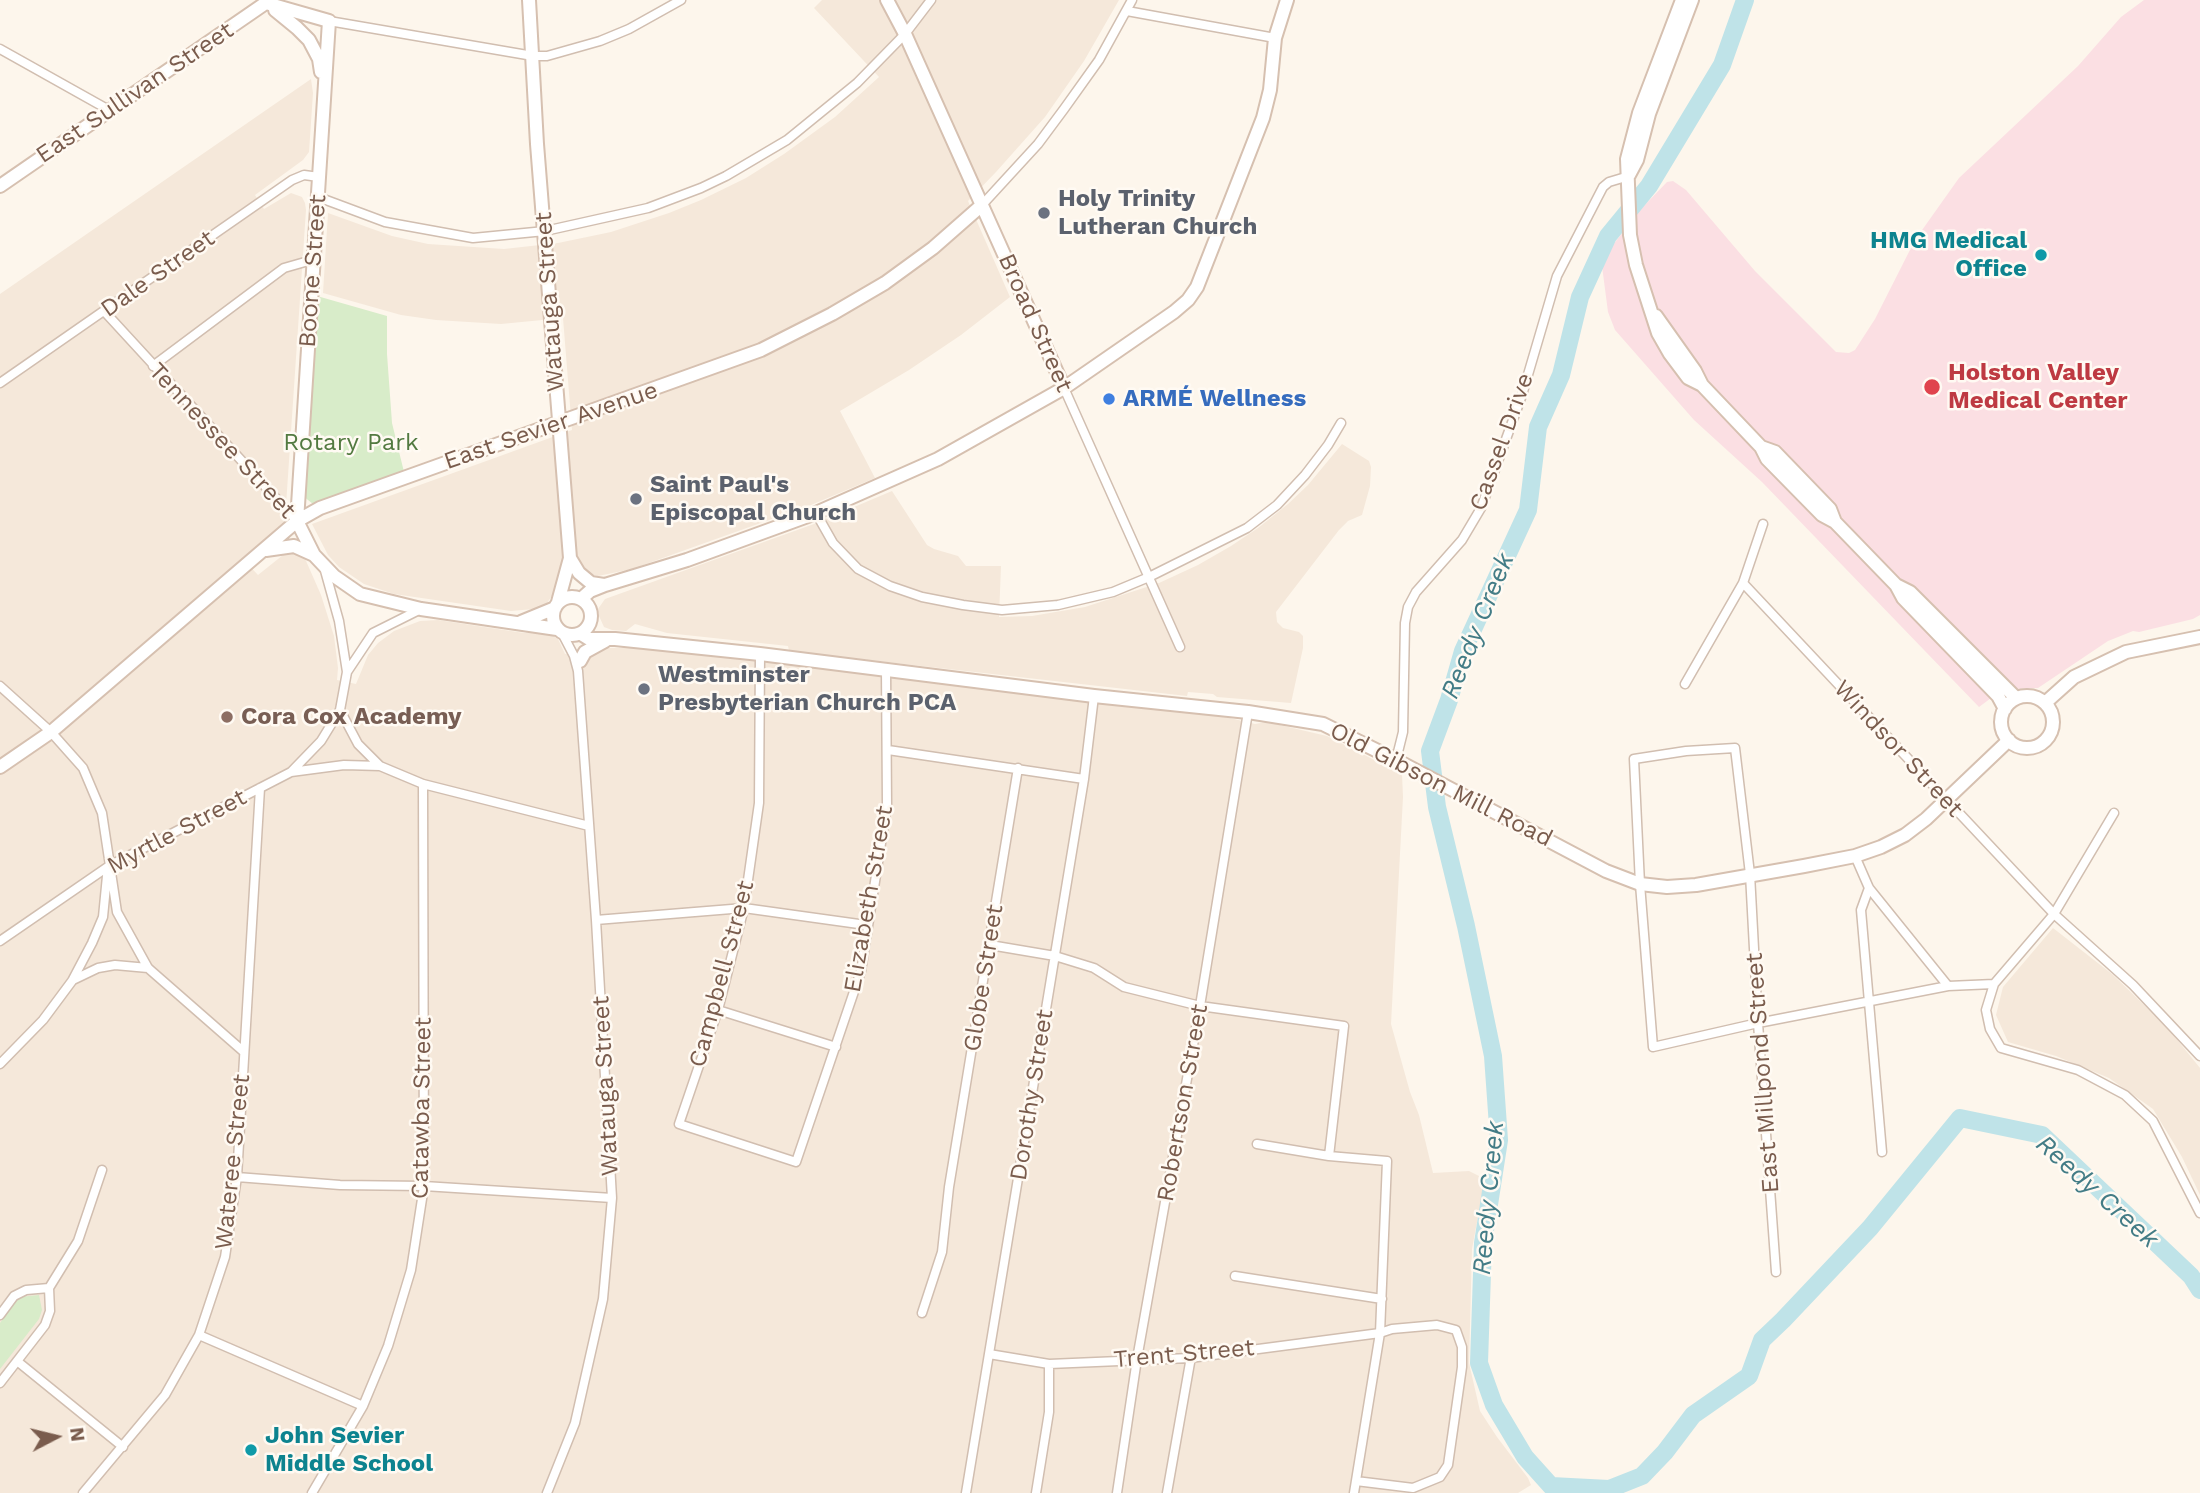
<!DOCTYPE html>
<meta charset="utf-8">
<style>
body{margin:0}
#map{position:relative;width:2200px;height:1493px;overflow:hidden;background:#fdf6ec;font-family:"Work Sans",sans-serif}
canvas{display:block}
.north{position:absolute;left:21px;top:1402px;width:70px;height:70px;-webkit-text-stroke:5px #fffaf3;paint-order:stroke;rotate:83deg;font-size:19px;font-weight:700;line-height:28px;text-align:center;color:#7a5c4d}
.north::after{content:'';display:block;margin:auto;width:24px;height:32px;background:#7a5c4d;clip-path:polygon(50% 0,100% 100%,50% 72%,0 100%)}
</style>
<div id="map">
<canvas width="2200" height="1493"></canvas>
<div class="north">N</div>
</div>
<script>
const g = document.querySelector('canvas').getContext('2d');
g.lineJoin = 'round';
function fill(path, color) { g.fillStyle = color; g.fill(path, 'evenodd'); }
const poly = rows => new Path2D(rows.map(r => 'M' + r).join(''));
function strokePath(path, color, width, dash) { g.strokeStyle = color; g.lineWidth = width; g.lineCap = dash ? 'butt' : 'round'; g.setLineDash(dash || []); g.stroke(path); }
function drawText(font, color, halo, rows, align = 'center') {
  g.font = font + ' "Work Sans",sans-serif'; g.lineWidth = 5; g.setLineDash([]); g.textBaseline = 'middle'; g.strokeStyle = halo; g.fillStyle = color; for (const [text, x, y, turn = 0] of rows) {
    g.save(); g.translate(x, y); g.rotate((+turn || 0) * Math.PI / 180); g.textAlign = isNaN(turn) ? turn : align; if (halo) g.strokeText(text, 0, 0); g.fillText(text, 0, 0); g.restore();
  }
}
const residential = poly([
 [822,0,1119,0,1084,61,1045,117,996,172,968,201,1010,297,961,335,909,370,840,411,875,478,811,505,632,569,598,576,587,573,563,580,547,603,534,609,511,611,394,594,364,584,339,567,328,555,312,524,572,430,563,318,501,324,436,320,401,315,323,293,328,213,392,236,428,244,504,249,558,243,611,232,669,213,701,200,746,178,784,154,835,117,879,77,814,8],
 [311,79,313,93,309,152,303,160,255,195,264,209,291,193,302,197,305,203,306,210,285,520,281,527,243,559,258,575,288,551,303,554,321,595,334,636,338,668,337,680,356,684,368,655,378,643,394,631,420,621,438,620,524,633,546,632,558,639,565,654,602,648,643,648,1213,714,1255,724,1267,722,1327,736,1402,774,1403,797,1391,1024,1410,1092,1419,1115,1433,1173,1469,1171,1485,1179,1472,1249,1469,1363,1480,1411,1497,1437,1528,1478,1531,1485,1518,1493,0,1493,0,294],
 [1342,444,1369,461,1371,467,1370,486,1362,515,1348,521,1339,530,1276,612,1277,622,1283,628,1299,632,1303,636,1303,648,1291,703,1217,697,1213,694,1188,692,1187,696,789,651,788,646,667,633,635,624,626,631,612,630,604,627,599,616,598,609,605,599,814,524,892,491,927,545,934,549,958,556,966,566,1001,566,999,617,1032,616,1085,607,1159,583,1198,565,1231,546,1258,528,1288,504,1308,485],
 [2053,928,2112,974,2166,1026,2200,1068,2200,1195,2182,1157,2153,1109,2109,1078,2056,1056,2008,1042,1996,1015,2003,987]
]);
const medical = poly([
 [2144,0,2200,0,2200,615,2193,619,2139,632,2133,631,2108,641,2038,688,2018,689,2010,684,1979,707,1762,482,1694,420,1615,330,1608,312,1602,266,1609,250,1640,210,1667,182,1673,181,1686,190,1755,271,1836,352,1849,353,1855,350,1875,319,1915,240,1959,178,2078,66,2121,17]
]);
const green = poly([
 [317,296,387,316,387,354,392,423,404,472,313,504,303,496],
 [39,1295,42,1310,39,1319,0,1369,0,1323,19,1297]
]);
const river = poly([
 [1745,0,1722,65,1649,186,1608,236,1580,297,1561,375,1538,427,1528,510,1463,651,1449,700,1430,751,1437,807,1466,926,1493,1056,1499,1140,1483,1243,1479,1363,1494,1405,1525,1457,1551,1486,1609,1489,1642,1476,1665,1452,1693,1415,1749,1376,1762,1340,1783,1320,1870,1228,1960,1118,2042,1135,2191,1276,2200,1290]
]);
const street = poly([
 [1127,11,1275,38],
 [329,21,533,56,547,56,600,41,629,29,681,0],
 [0,49,109,110],
 [318,197,385,222,473,238,545,231,648,208,701,188,726,176,787,140,857,83,905,34,931,0],
 [982,205,1038,144,1064,109,1099,60,1132,0],
 [104,311,297,521],
 [153,366,284,268,312,260],
 [0,383,292,180,304,175,319,177],
 [1064,388,1180,647],
 [816,513,833,543,858,569,890,586,922,597,963,605,1002,610,1058,605,1113,592,1149,577,1247,528,1277,505,1305,475,1328,445,1341,423],
 [324,567,339,621,347,672,340,710,358,744,380,766,423,784,589,826],
 [1743,583,2054,914,2133,985,2200,1056],
 [760,654,759,803,744,908,718,1010,679,1124,796,1162,861,971,887,805,886,669],
 [347,672,373,633,421,609],
 [1685,684,1743,583,1763,524],
 [0,686,51,732,83,768,102,813,117,912,148,968,244,1052],
 [888,750,1084,779],
 [1396,760,1403,732,1405,623,1408,607,1416,592,1462,540,1481,508,1522,395,1557,276,1603,187,1609,182,1629,176],
 [291,772,344,765,380,766],
 [1855,856,1869,888,1948,986,1994,984,2054,914,2114,813],
 [1869,888,1861,910,1882,1152],
 [596,920,744,908,866,925],
 [0,941,109,866,291,772,321,741,340,710],
 [990,945,1055,956,1094,968,1124,987,1200,1006,1344,1026,1329,1156],
 [73,980,98,968,115,965,148,968],
 [1994,984,1986,1010,1990,1029,2001,1048,2078,1070,2125,1095,2153,1121,2200,1213],
 [718,1010,836,1047],
 [0,1064,43,1020,72,981,92,943,103,917,107,876],
 [1257,1144,1329,1156,1387,1161,1380,1333,1354,1493],
 [237,1177,340,1185,424,1186,612,1198],
 [1776,1272,1758,1023,1750,874,1735,748,1686,751,1634,759,1640,884,1653,1047,1758,1023,1948,986],
 [1235,1276,1382,1299],
 [922,1313,942,1252,949,1187,1018,768],
 [0,1315,14,1296,26,1290,49,1288],
 [199,1335,363,1406],
 [989,1354,1049,1364,1190,1358,1380,1333,1392,1329,1437,1325,1456,1330,1462,1347,1462,1367,1448,1465,1440,1477,1413,1488,1356,1481],
 [17,1361,123,1447],
 [0,1383,45,1325,50,1311,49,1288,78,1241,102,1170],
 [83,1493,165,1395,199,1335,225,1257,237,1177,260,788],
 [312,1493,363,1406,388,1346,411,1270,424,1186,423,784],
 [547,1493,575,1423,603,1299,612,1198,596,920,578,671,574,656,562,633],
 [966,1493,1084,779,1094,696],
 [1036,1493,1049,1412,1049,1364],
 [1117,1493,1137,1359,1200,1006,1248,712],
 [1167,1493,1191,1357]
]);
const secondary = poly([
 [529,0,537,144,570,558,558,602],
 [887,0,905,34,1064,388],
 [1682,0,1639,113,1627,159,1630,235,1636,265,1658,333,1670,354,1688,378,1702,385,1761,447,1767,459,1822,515,1835,522,1896,585,1903,598,1998,696,2005,709],
 [266,3,329,21,297,521,314,555,334,576,360,594,421,609,557,629],
 [275,10,297,28,309,40,319,59,321,72],
 [1629,175,1637,160,1649,114,1692,0],
 [0,186,270,0],
 [1656,316,1695,371,1702,385],
 [1761,447,1775,452,1830,509,1835,522],
 [266,550,294,546,314,555],
 [570,558,579,573,591,583,604,585],
 [1896,585,1910,592,2016,698],
 '553 616a19 19 0 1 1 38 0a19 19 0 1 1-38 0Z',
 [581,599,590,591,605,585,687,560,816,513,938,459,1064,388,1174,312,1188,300,1197,287,1263,118,1270,90,1275,38,1287,0],
 [521,622,555,608],
 [581,634,589,639,615,639,760,654,1094,696,1248,712,1323,724,1396,760,1606,871,1640,884,1667,887,1696,885,1804,866,1855,856,1881,847,1905,835,1926,819,2009,740],
 [580,661,585,652,605,641],
 '2001 722a26 26 0 1 1 52 0a26 26 0 1 1-52 0Z',
 [2045,703,2074,677,2126,652,2200,637],
 [0,767,51,732,297,521,320,508,761,350,832,314,885,283,933,248,982,205]
]);
const markers = [
 [1044,213,7,"#6b7280"],
 [2041,255,7,"#0f9aa8"],
 [1932,387,9,"#e0444e"],
 [1109,399,7,"#3f7fe0"],
 [636,499,7,"#6b7280"],
 [644,689,7,"#6b7280"],
 [227,717,7,"#8d6e63"],
 [251,1450,7,"#0f9aa8"]
];
const streetNames = [
 ["East Sullivan Street",135,93,-34],
 ["Boone Street",313,271,-86],
 ["Dale Street",158,274,-35],
 ["Watauga Street",550,302,-94],
 ["Broad Street",1035,323,66],
 ["East Sevier Avenue",551,426,-19],
 ["Tennessee Street",222,441,47],
 ["Cassel Drive",1502,442,-70],
 ["Windsor Street",1898,749,47],
 ["Old Gibson Mill Road",1441,785,27],
 ["Myrtle Street",177,832,-28],
 ["Elizabeth Street",869,899,-80],
 ["Campbell Street",722,974,-75],
 ["Globe Street",984,978,-81],
 ["East Millpond Street",1763,1073,-94],
 ["Watauga Street",606,1086,-93],
 ["Dorothy Street",1032,1095,-81],
 ["Robertson Street",1183,1103,-80],
 ["Catawba Street",422,1108,-89],
 ["Wateree Street",233,1162,-84],
 ["Trent Street",1184,1354,-5]
];
const worshipNames = [
 ["Holy Trinity",1058,199],
 ["Lutheran Church",1058,227],
 ["Saint Paul's",650,485],
 ["Episcopal Church",650,513],
 ["Westminster",658,675],
 ["Presbyterian Church PCA",658,703]
];
const cultureNames = [
 ["HMG Medical",2027,241],
 ["Office",2027,269],
 ["John Sevier",265,1436,"left"],
 ["Middle School",265,1464,"left"]
];
const healthNames = [
 ["Holston Valley",1948,373],
 ["Medical Center",1948,401]
];
const shopNames = [
 ["ARMÉ Wellness",1123,399]
];
const parkNames = [
 ["Rotary Park",351,443]
];
const educationNames = [
 ["Cora Cox Academy",241,717]
];
const waterNames = [
 ["Reedy Creek",1478,626,-68],
 ["Reedy Creek",2097,1192,42],
 ["Reedy Creek",1489,1198,-85]
];
fill(residential, '#f5e8da');
fill(medical, '#fbdfe3');
fill(green, '#d8ecc9');
strokePath(river, '#bfe3e8', 18);
strokePath(street, '#d1beb0', 11);
strokePath(secondary, '#d6c0b0', 16);
strokePath(street, '#fff', 8);
strokePath(secondary, '#fff', 12);
for (const [x, y, r, color] of markers) { const dot = new Path2D(); dot.arc(x, y, r, 0, 2 * Math.PI); g.fillStyle = color; g.fill(dot); strokePath(dot, '#fffaf3', 2.5); }
drawText('24px', '#7a5c4d', '#fffaf3', streetNames);
drawText('bold 24px', '#5b616d', '#fffaf3', worshipNames, 'left');
drawText('bold 24px', '#0d838f', '#fffaf3', cultureNames, 'right');
drawText('bold 24px', '#be3a42', '#fffaf3', healthNames, 'left');
drawText('bold 24px', '#366cbe', '#fffaf3', shopNames, 'left');
drawText('24px', '#537a41', '#fffaf3', parkNames);
drawText('bold 24px', '#785e54', '#fffaf3', educationNames, 'left');
drawText('italic 26px', '#437c86', '#fffaf3', waterNames);
</script>
